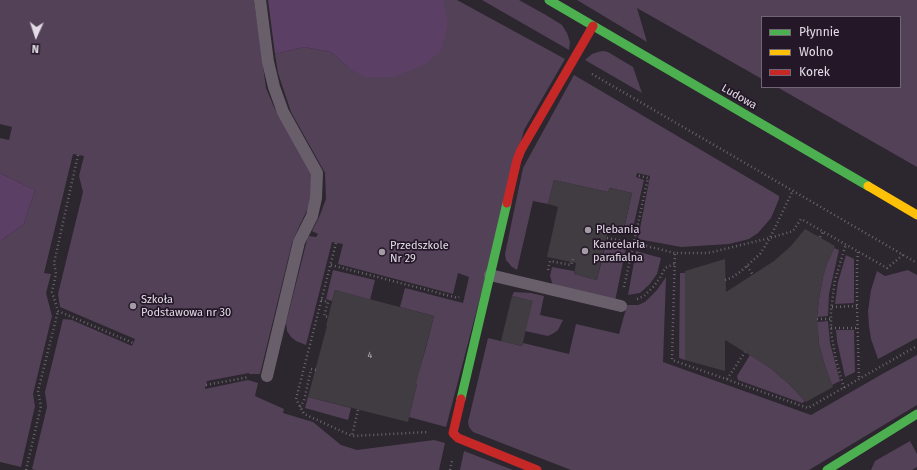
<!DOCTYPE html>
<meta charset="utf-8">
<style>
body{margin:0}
#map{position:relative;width:917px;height:470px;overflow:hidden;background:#2c262e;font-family:"Fira Sans",sans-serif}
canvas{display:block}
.legend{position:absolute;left:761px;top:16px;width:140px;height:72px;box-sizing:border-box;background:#241828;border:1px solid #706674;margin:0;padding:5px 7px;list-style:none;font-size:12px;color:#e3dbe6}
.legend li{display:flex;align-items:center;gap:8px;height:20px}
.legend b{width:20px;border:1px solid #706674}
.north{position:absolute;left:16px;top:16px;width:40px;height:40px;-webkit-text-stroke:3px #241828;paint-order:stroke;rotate:183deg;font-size:11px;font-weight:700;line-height:16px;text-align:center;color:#e3dbe6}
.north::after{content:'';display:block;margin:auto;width:14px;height:18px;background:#e3dbe6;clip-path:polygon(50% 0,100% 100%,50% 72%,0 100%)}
</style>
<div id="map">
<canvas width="917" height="470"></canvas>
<ul class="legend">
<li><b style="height:5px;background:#4caf50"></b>Płynnie</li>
<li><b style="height:5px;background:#ffc107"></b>Wolno</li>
<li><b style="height:5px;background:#c62828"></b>Korek</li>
</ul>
<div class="north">N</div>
</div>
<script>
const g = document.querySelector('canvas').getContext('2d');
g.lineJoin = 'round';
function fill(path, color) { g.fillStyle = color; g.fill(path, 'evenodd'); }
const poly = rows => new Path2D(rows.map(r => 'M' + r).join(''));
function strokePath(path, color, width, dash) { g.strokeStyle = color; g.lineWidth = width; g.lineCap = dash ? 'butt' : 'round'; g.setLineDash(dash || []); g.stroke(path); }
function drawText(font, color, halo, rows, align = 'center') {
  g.font = font + ' "Fira Sans",sans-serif'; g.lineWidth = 3.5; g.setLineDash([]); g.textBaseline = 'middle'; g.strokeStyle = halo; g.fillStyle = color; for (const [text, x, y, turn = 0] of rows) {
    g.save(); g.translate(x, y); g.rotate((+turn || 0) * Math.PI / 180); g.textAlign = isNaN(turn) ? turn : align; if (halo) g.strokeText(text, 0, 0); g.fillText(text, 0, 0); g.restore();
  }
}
const green = poly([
 [0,0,254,0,266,88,274,107,309,168,313,178,309,206,298,229,292,243,260,374,249,374,249,373,207,381,205,389,248,380,258,383,255,396,284,409,283,413,313,422,341,445,357,450,434,440,445,443,439,470,35,470,32,469,47,407,45,392,63,319,72,320,132,346,135,339,60,307,58,294,83,192,79,176,84,156,73,154,44,273,51,274,46,293,52,316,33,394,35,406,21,467,0,462,0,241,24,224,35,190,0,173,0,138,9,140,12,127,0,124],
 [444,0,457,0,565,59,524,130,446,427,409,417,417,384,415,384,425,351,434,316,400,307,405,288,463,303,469,277,458,273,453,294,338,264,343,244,332,242,306,345,296,341,291,337,287,331,286,323,307,240,309,236,316,237,318,234,312,231,320,215,326,199,325,173,291,112,278,73,275,54,304,47,331,52,348,67,444,3],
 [482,0,519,0,546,15,562,25,567,33,570,42,569,50],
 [577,0,917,0,917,167,777,87,900,87,900,17,762,17,762,79,637,8,647,42],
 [603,51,608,52,633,67,642,93,585,60,592,54,598,52],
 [574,75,774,193,779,196,779,199,771,218,758,233,749,239,729,244,681,247,638,239,650,176,637,173,636,177,644,180,632,232,624,229,632,193,610,188,608,192,554,180,548,204,533,201,517,270,512,267,506,260,505,254,523,168],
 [606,243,626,248,615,301,553,286,550,276,552,267,574,271,574,274,597,280],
 [834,248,839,250,829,294,828,316,817,317,819,299,823,277,826,266],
 [636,251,661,258,657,274,649,285,640,293,628,295],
 [846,255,854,259,854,303,835,304,838,282],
 [333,270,375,280,370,300,335,290,332,301,326,299],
 [908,270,917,275,917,338,878,359,871,339,869,326,868,311,871,290,877,271,885,276],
 [680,273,685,273,685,360,679,358],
 [666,277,663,362,811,415,884,373,917,355,917,405,809,470,571,470,481,435,473,432,469,427,468,422,469,418,488,338,522,346,523,343,569,354,576,324,619,334,627,305,638,305,645,302,657,290],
 [514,292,531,293,544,296,540,315,563,320,558,330,554,333,548,336,525,331,532,301,512,296],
 [828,321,830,343,840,381,832,385,825,366,819,344,817,322],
 [836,330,854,330,855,372,845,377,837,341],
 [750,355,769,367,789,384,805,401,802,403,738,380,737,376],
 [308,397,351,408,348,420,305,408],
 [910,441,917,454,917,467,912,470,871,470,875,461],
 [464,451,513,470,460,470]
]);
const forest = poly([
 [268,0,444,0,444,3,448,24,441,50,426,64,394,77,364,77,348,67,331,52,304,47,275,54],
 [0,173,35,190,24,224,0,241]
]);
const building = poly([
 [554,180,608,192,609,188,632,193,623,233,608,230,597,280,574,274,576,263,547,257,558,207,548,204],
 [805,229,835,246,826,266,823,277,819,299,817,317,819,344,825,366,833,387,806,402,789,384,769,367,725,340,725,371,685,360,685,271,725,259,726,292,774,261,791,246],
 [335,290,434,316,416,384,417,384,408,422,308,397,327,326,326,326],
 [512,296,533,301,522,346,501,341]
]);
const path = poly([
 [592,74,917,263],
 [78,155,54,263,56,274,52,292,58,311,133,343],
 [820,237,823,232],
 [607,238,638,244,675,253],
 [336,243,296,399,304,414,352,436],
 [858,252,857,266,857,306,859,379],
 [903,255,887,268,801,219,793,231,770,238,708,253,675,253,672,360,808,408,917,346],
 [331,265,458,298,459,297],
 [747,266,753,275],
 [548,270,550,261,571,265,573,259],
 [725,280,731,278,740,272,760,254,770,238,793,190],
 [624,287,648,178,636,175],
 [637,299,644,296,653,287,660,278,665,268,674,264],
 [321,300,328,302,324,316,328,317],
 [832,307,857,306],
 [817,319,831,319],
 [831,328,858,328],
 [727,379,745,352],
 [206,385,249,377],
 [844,388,836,360,831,332,831,310,835,280,846,244],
 [300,407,304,401,311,369,316,370],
 [358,410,352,436,429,432],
 [26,470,41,406,38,391,58,311],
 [450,470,452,461]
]);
const lane = poly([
 [260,0,268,62,274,87,283,112,317,173,316,198,312,216,299,242,267,376],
 [490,275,621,306]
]);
const fast = poly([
 [549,0,868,186],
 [461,399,507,203],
 [827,470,917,414]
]);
const slow = poly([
 [868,186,917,215]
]);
const jam = poly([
 [507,203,517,160,521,150,593,26],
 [461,399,453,433,458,438,537,470]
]);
const markers = [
 [588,230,4,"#a39ca6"],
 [585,251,4,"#a39ca6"],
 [382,252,4,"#a39ca6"],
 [133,306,4,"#a39ca6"]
];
const numberNames = [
 ["4",370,355]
];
const streetNames = [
 ["Ludowa",739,97,30]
];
const poiNames = [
 ["Plebania",596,230],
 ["Kancelaria",593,245],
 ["parafialna",593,258],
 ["Przedszkole",390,246],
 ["Nr 29",390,259],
 ["Szkoła",141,300],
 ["Podstawowa nr 30",141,313]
];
fill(green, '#534158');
fill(forest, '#5c3f64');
fill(building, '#413b42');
strokePath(path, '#6b646e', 2.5, [1, 3]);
strokePath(lane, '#685f6a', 12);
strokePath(fast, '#4caf50', 9);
strokePath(slow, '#ffc107', 9);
strokePath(jam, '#c62828', 9);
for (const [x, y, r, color] of markers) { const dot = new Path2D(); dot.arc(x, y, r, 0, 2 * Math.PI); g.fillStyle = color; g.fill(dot); strokePath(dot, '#241828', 1.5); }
drawText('9px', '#bab3bd', null, numberNames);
drawText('11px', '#e3dbe6', '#241828', streetNames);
drawText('11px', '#e3dbe6', '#241828', poiNames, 'left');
</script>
